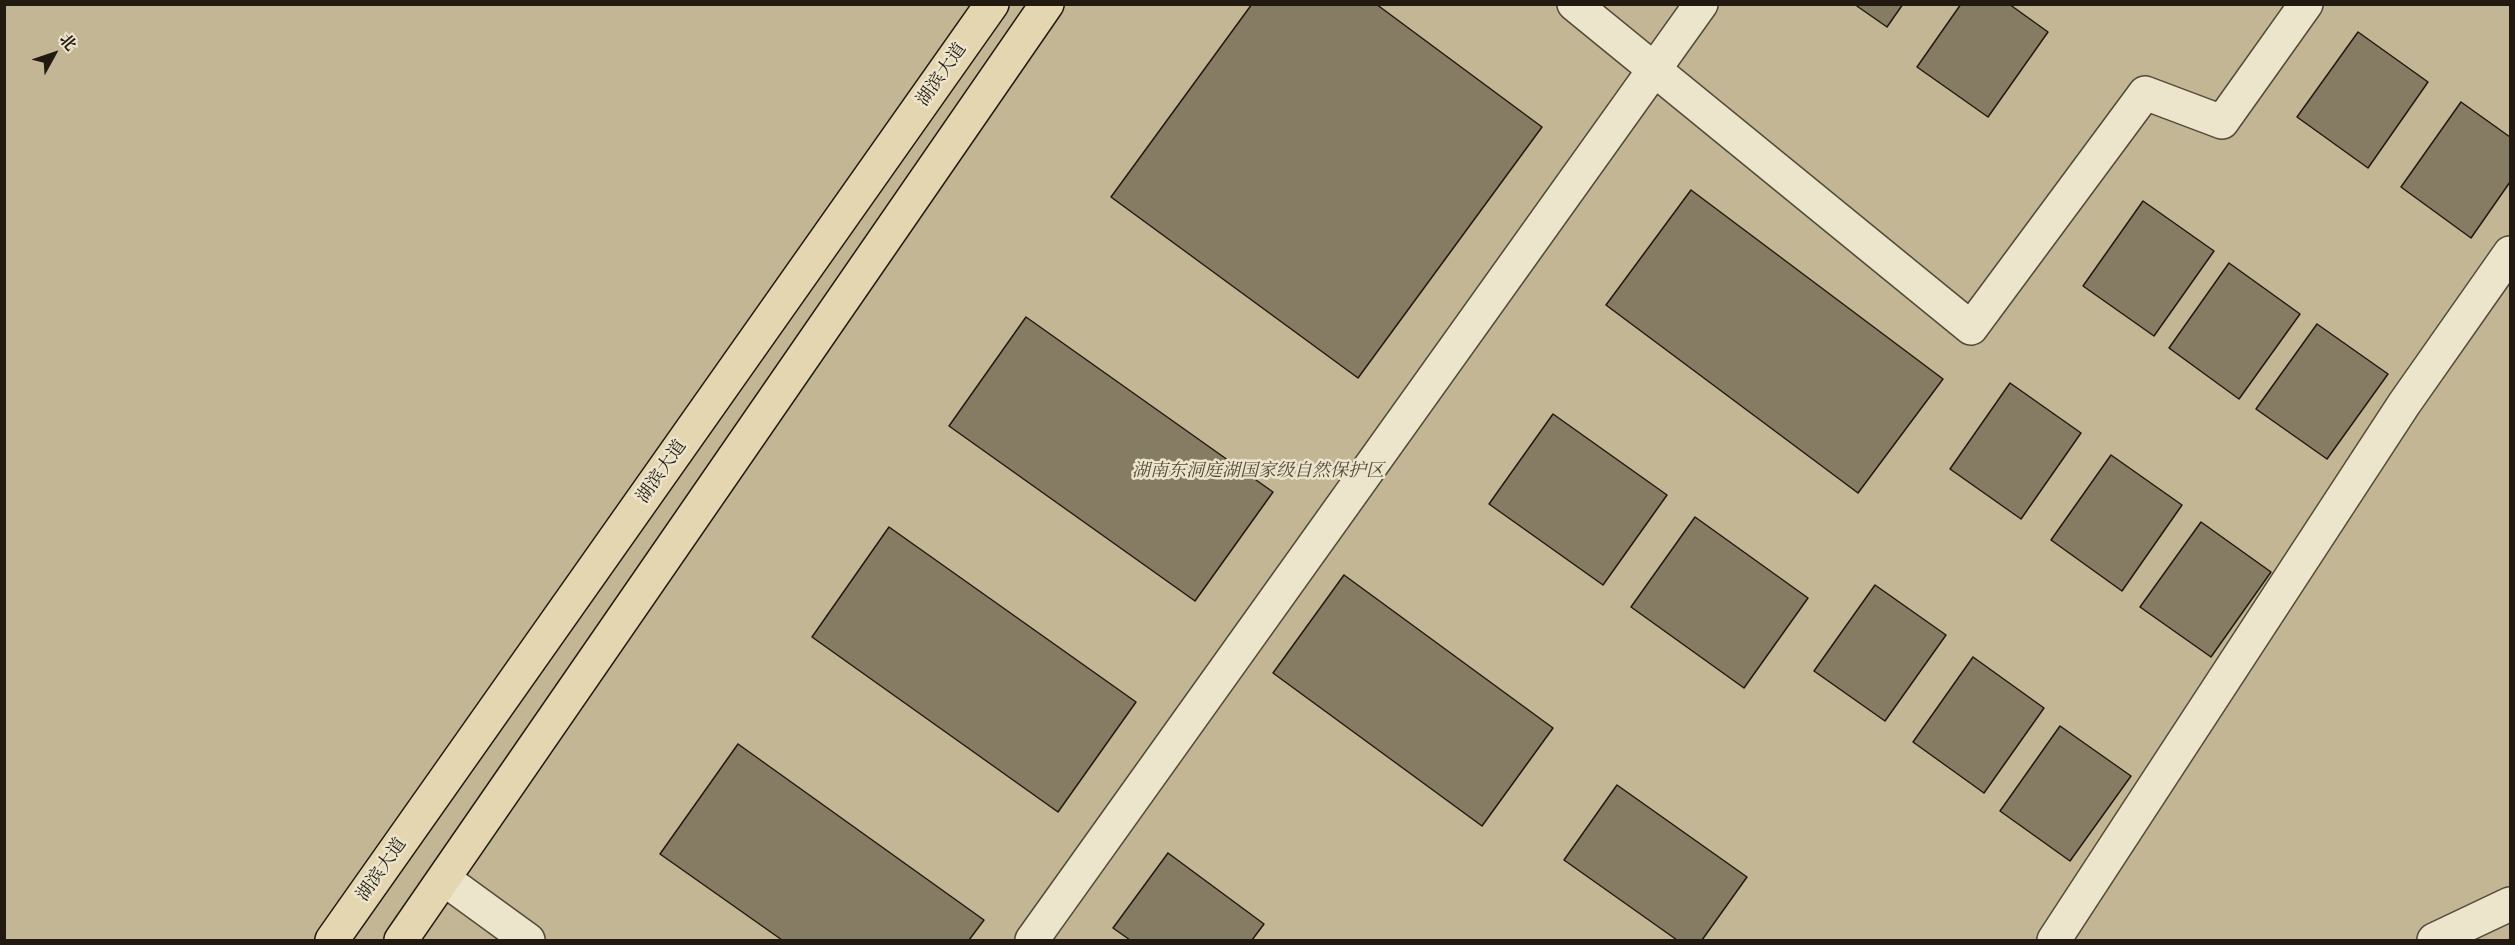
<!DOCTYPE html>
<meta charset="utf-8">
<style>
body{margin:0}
#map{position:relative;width:2515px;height:945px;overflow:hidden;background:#e3d6b0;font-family:"IM FELL French Canon","Noto Serif SC",serif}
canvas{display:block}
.frame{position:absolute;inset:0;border:6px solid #221a10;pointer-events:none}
.north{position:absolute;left:24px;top:24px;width:60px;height:60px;-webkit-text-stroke:4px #ede4cc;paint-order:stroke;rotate:50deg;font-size:16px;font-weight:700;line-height:24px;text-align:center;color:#221a10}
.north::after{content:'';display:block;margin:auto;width:21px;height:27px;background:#221a10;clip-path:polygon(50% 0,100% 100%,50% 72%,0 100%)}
</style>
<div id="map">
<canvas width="2515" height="945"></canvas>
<div class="frame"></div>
<div class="north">北</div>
</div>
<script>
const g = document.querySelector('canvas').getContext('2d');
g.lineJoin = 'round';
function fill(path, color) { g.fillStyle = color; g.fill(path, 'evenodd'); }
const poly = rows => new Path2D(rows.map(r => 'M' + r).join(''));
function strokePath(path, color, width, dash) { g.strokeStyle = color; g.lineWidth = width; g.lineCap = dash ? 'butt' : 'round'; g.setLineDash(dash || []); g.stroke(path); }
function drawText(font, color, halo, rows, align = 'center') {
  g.font = font + ' "IM FELL French Canon","Noto Serif SC",serif'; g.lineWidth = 5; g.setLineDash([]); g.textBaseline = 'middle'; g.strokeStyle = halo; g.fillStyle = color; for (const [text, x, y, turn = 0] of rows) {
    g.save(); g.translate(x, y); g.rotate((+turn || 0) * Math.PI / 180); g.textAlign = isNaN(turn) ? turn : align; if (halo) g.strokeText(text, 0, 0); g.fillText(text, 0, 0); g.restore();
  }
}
const green = poly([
 [5,5,2510,5,2510,940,5,940]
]);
const building = poly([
 [1252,4,1376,4,1542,127,1358,378,1111,197,1252,4],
 [1854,4,1903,4,1887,27,1854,4],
 [1961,4,2009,4,2048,32,1988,117,1917,67,1961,4],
 [2358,32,2428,82,2368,168,2297,117,2358,32],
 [2461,102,2510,137,2510,182,2471,238,2401,187,2461,102],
 [1691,190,1943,379,1858,493,1606,305,1691,190],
 [2143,201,2214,251,2154,336,2083,286,2143,201],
 [2229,263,2300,314,2239,399,2169,348,2229,263],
 [1026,317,1273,492,1195,601,949,426,1026,317],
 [2317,324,2388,374,2327,459,2256,409,2317,324],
 [2010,383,2081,433,2021,519,1950,469,2010,383],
 [1553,414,1667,495,1603,585,1489,504,1553,414],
 [2111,455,2182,505,2122,591,2051,540,2111,455],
 [1695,517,1808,598,1744,688,1631,607,1695,517],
 [2201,522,2271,572,2211,657,2140,607,2201,522],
 [889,527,1136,702,1058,812,812,637,889,527],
 [1344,575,1553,728,1482,826,1273,673,1344,575],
 [1875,585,1946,635,1885,721,1814,671,1875,585],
 [1973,657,2044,708,1984,793,1913,742,1973,657],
 [2060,726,2131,776,2070,861,2000,811,2060,726],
 [738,744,984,920,969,940,782,940,660,854,738,744],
 [1617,785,1747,877,1702,940,1677,940,1564,860,1617,785],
 [1168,853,1264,924,1252,940,1130,940,1113,928,1168,853]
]);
const minor = poly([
 [1574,4,1971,328,2145,93,2222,122,2306,4],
 [444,879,528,940],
 [1032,940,1701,4],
 [2054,940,2404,404,2510,253],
 [2434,940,2510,904]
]);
const highway = poly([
 [332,940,992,4],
 [401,940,1047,4]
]);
const streetNames = [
 ["湖滨大道",942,75,-55],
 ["湖滨大道",662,472,-55],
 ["湖滨大道",382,870,-55]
];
const parkNames = [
 ["湖南东洞庭湖国家级自然保护区",1258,472]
];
fill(green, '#c2b695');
fill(building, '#867c63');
strokePath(building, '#221a10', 1.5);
strokePath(minor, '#524938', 36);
strokePath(highway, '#221a10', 36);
strokePath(minor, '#ede4cc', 33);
strokePath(highway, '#e3d6b0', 33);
drawText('18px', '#221a10', '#ede4cc', streetNames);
drawText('italic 18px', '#524938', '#ede4cc', parkNames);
</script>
